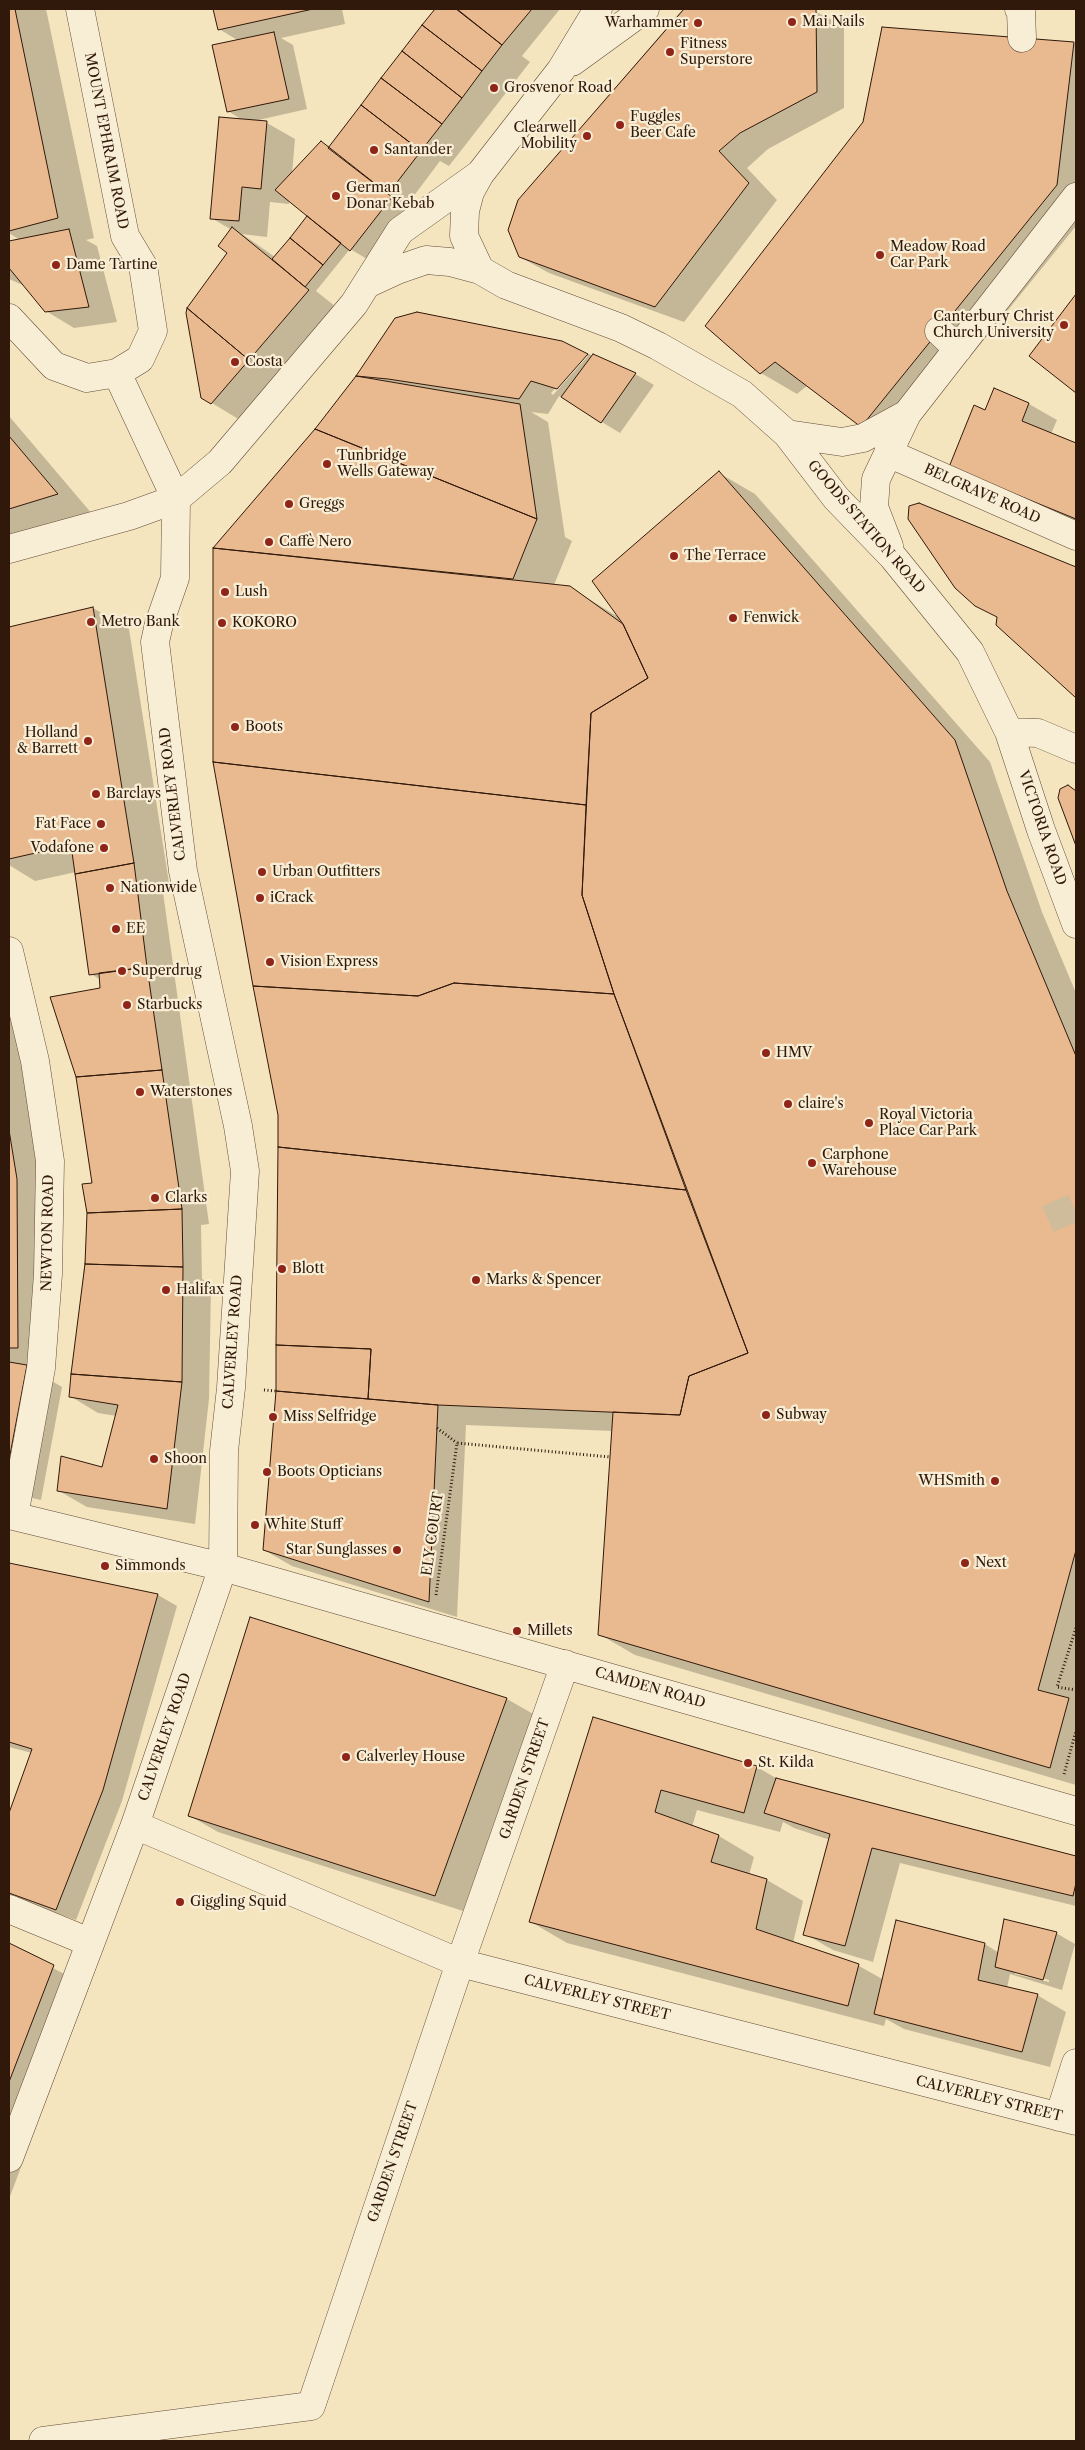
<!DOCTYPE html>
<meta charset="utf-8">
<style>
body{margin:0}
#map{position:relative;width:1085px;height:2450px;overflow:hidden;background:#f5e5be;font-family:"Libre Caslon Text",serif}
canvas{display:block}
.frame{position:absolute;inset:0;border:10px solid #30180a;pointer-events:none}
</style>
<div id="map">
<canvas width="1085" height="2450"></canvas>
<div class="frame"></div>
</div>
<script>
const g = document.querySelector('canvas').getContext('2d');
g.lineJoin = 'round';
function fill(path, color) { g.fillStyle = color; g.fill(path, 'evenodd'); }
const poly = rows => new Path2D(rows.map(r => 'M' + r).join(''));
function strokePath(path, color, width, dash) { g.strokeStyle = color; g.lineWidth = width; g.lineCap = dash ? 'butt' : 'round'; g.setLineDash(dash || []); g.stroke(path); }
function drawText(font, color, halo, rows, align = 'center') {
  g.font = font + ' "Libre Caslon Text",serif'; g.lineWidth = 4.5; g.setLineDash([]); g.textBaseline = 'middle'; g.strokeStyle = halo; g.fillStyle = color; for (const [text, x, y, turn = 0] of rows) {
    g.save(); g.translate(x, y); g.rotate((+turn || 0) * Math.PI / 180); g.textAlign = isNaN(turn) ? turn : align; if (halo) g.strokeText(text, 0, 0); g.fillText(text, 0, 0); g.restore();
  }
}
const shadow = poly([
 [9,9,46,9,94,238,86,240,97,246,117,322,74,328,46,311,25,286,9,279,9,242,20,240,9,233],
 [214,9,342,9,345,24,281,38,293,45,307,109,254,121,267,123,295,139,292,174,321,142,330,147,436,9,560,9,522,56,530,62,449,166,440,161,407,205,420,214,379,266,350,249,316,291,336,307,240,420,202,397,232,230,211,218,244,121,228,111,239,41,219,29],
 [289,200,309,216,275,257,242,234,267,237,270,202,289,204],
 [686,9,810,9,844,26,844,108,768,149,747,168,777,200,684,322,549,273,520,257,519,200,681,11],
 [1074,43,1076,45,1076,226,898,446,808,385,797,394,761,373],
 [1076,296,1076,391,1030,356],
 [396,319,561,342,635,374,654,385,620,433,559,396,548,414,531,412,548,422,565,537,572,541,554,585,569,587,620,618,719,473,755,494,990,762,1042,912,1076,993,1076,1785,635,1655,599,1634,613,1431,466,1425,457,1617,292,1566,264,1550,277,1391,279,1115,214,549,316,430,357,377],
 [585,356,588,356,553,395,551,393],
 [1029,404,1057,420,1051,434,1076,444,1076,522,978,482,986,411],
 [9,416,93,515,9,541],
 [919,504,1076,568,1076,696,997,625,998,617],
 [93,608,129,629,169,883,162,885,209,1224,201,1225,202,1279,211,1284,209,1399,195,1524,87,1507,59,1491,103,1468,117,1416,98,1413,70,1396,93,1184,102,989,101,980,91,974,76,872,35,881,9,865,9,628],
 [1068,786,1076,791,1076,843,1059,798],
 [9,983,53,1200,29,1367,62,1387,41,1500,9,1493],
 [9,1564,158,1595,177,1606,122,1801,76,1920,9,1896,9,1817,32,1753,9,1747],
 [251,1619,507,1699,535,1715,463,1911,218,1832,190,1816],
 [594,1718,757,1767,781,1781,1076,1858,1076,1906,900,1863,873,1962,833,1950,805,1934,830,1840,794,1828,783,1822,780,1832,697,1810,692,1827,719,1836,754,1857,749,1875,767,1880,803,1901,793,1943,859,1966,884,1980,897,1921,985,1944,999,1953,1056,1933,1075,1944,1062,1990,1010,1974,1007,1988,1037,1995,1066,2012,1050,2067,904,2029,886,2019,884,2026,567,1943,531,1922],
 [1015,1971,1049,1980,1049,1982,1015,1974],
 [9,1945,89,1987,9,2199]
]);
const building = poly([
 [9,9,15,9,58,218,9,231,9,9],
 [213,9,313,9,218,30,213,9],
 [435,9,456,9,502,45,482,71,422,25,435,9],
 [457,9,532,9,502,45,457,9],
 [684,9,816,9,817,92,740,133,719,151,749,183,655,307,519,257,508,230,518,200,684,9],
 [422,25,482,71,462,98,402,51,422,25],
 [882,27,1074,42,1057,185,861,427,775,362,760,374,705,326,863,122,882,27],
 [274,32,289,99,227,112,212,45,274,32],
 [402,51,462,98,442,124,381,78,402,51],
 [381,78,442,124,421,151,361,105,381,78],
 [361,105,421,151,388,194,328,148,361,105],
 [219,117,267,121,261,189,242,187,239,221,210,219,219,117],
 [321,141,392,197,350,251,275,190,321,141],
 [307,216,341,243,323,265,290,238,307,216],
 [232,227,309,290,249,360,187,308,227,253,218,246,232,227],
 [69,229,89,307,45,312,9,268,9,241,69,229],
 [290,238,323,265,305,287,272,259,290,238],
 [1076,294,1076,393,1029,356,1076,294],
 [187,308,249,360,211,404,201,398,186,313,187,308],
 [417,312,562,341,588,354,557,389,531,381,519,399,388,379,356,376,395,318,417,312],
 [593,354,636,373,601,423,561,397,593,354],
 [356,376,520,404,537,519,315,429,356,376],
 [994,388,1029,403,1022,421,1076,443,1076,519,949,467,974,405,985,410,994,388],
 [315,429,537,519,513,579,213,548,315,429],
 [9,436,58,494,9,509,9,436],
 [719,471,955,740,1007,891,1076,1056,1076,1550,1038,1690,1069,1698,1050,1768,598,1635,613,1412,680,1415,689,1376,748,1353,614,994,582,895,591,713,648,678,623,624,592,581,719,471],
 [919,503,1076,567,1076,698,996,625,997,617,975,606,955,588,908,519,909,506,919,503],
 [213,548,570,586,623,624,648,678,591,713,586,805,213,762,213,548],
 [93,607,134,863,75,874,71,845,9,859,9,627,93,607],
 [213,762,586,805,582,895,614,994,454,983,418,996,253,986,213,762],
 [1068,785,1076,791,1076,846,1058,798,1060,789,1068,785],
 [134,863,147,967,89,975,75,874,134,863],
 [147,967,162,1070,76,1077,50,997,100,988,99,973,147,967],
 [454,983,614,994,686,1190,278,1147,278,1115,253,986,418,996,454,983],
 [162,1070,182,1209,87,1213,82,1184,92,1183,76,1077,162,1070],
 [9,1130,17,1179,18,1348,9,1348,9,1130],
 [278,1147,686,1190,748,1353,689,1376,680,1415,438,1405,368,1399,371,1349,276,1345,278,1147],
 [182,1209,183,1267,85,1264,87,1213,182,1209],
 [85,1264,183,1267,182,1382,71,1374,85,1264],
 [276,1345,371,1349,368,1399,276,1391,276,1345],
 [9,1362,27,1365,9,1460,9,1362],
 [71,1374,182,1382,167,1509,57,1491,61,1456,102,1467,118,1405,69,1397,71,1374],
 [276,1391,438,1405,429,1602,263,1550,276,1391],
 [9,1563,158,1594,103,1790,56,1910,9,1893,9,1813,32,1749,9,1742,9,1563],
 [250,1617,507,1698,435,1896,188,1816,250,1617],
 [593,1717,757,1766,744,1813,661,1790,655,1812,719,1835,711,1862,767,1879,756,1929,859,1964,848,2006,529,1922,593,1717],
 [776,1778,1076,1856,1076,1883,1073,1896,872,1848,845,1946,803,1935,830,1834,764,1813,776,1778],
 [1004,1919,1057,1932,1043,1980,995,1967,1004,1919],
 [896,1920,985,1943,978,1980,1038,1994,1022,2052,874,2014,896,1920],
 [9,1943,54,1965,9,2082,9,1943]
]);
const minorTunnel = poly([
 [1048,1219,1076,1207]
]);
const path = poly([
 [264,1390,276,1391],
 [437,1428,457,1443],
 [436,1595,457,1443,610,1457],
 [1076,1628,1057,1687,1076,1690],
 [1064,1774,1076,1731]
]);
const minor = poly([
 [1019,9,1021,11,1022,38],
 [572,62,645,9],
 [480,270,464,236,465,211,470,192,480,174,561,70,598,9],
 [369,283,397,270,426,260,450,262,480,270,506,285,621,328,658,346,742,394,787,434,836,498,893,557,970,652,1009,732,1041,830,1076,924],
 [9,318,54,366,87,378,117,373,140,359,153,331,143,266,125,236,80,9],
 [939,331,958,349],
 [787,434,842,442,863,438,907,414],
 [888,453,1076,536],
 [889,546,874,507,876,479,907,414,1076,197],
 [9,549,129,516,176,499,220,462,354,304,400,231,480,174],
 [1009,732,1038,733,1076,749],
 [9,951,35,1061,50,1161,48,1274,41,1368,14,1516],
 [9,1515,223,1567,1076,1811],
 [135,1825,460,1963,1076,2121],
 [9,1909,89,1942],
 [1059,2117,1076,2063],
 [9,2158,135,1825,223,1567,224,1451,231,1388,245,1171,238,1126,183,871,155,642,159,624,175,578,176,499,117,373],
 [43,2441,311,2406,460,1963,565,1664]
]);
const markers = [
 [792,22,5,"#8f2418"],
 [698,23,5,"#8f2418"],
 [670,52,5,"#8f2418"],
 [494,88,5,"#8f2418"],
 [620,125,5,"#8f2418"],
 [587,136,5,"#8f2418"],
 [374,150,5,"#8f2418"],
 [336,196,5,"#8f2418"],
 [880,255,5,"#8f2418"],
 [56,265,5,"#8f2418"],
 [1064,325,5,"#8f2418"],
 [235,362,5,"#8f2418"],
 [327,464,5,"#8f2418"],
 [289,504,5,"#8f2418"],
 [269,542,5,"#8f2418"],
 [674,556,5,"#8f2418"],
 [225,592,5,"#8f2418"],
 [733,618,5,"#8f2418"],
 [91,622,5,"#8f2418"],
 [222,623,5,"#8f2418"],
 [235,727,5,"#8f2418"],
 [88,741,5,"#8f2418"],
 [96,794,5,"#8f2418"],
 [101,824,5,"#8f2418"],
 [104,848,5,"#8f2418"],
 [262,872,5,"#8f2418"],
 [110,888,5,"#8f2418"],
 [260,898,5,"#8f2418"],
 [116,929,5,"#8f2418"],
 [270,962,5,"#8f2418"],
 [122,971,5,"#8f2418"],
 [127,1005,5,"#8f2418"],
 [766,1053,5,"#8f2418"],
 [140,1092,5,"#8f2418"],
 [788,1104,5,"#8f2418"],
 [869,1123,5,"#8f2418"],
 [812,1163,5,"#8f2418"],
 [155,1198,5,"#8f2418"],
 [282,1269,5,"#8f2418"],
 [476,1280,5,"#8f2418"],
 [166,1290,5,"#8f2418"],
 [766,1415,5,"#8f2418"],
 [273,1417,5,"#8f2418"],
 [154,1459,5,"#8f2418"],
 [267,1472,5,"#8f2418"],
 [995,1481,5,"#8f2418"],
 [255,1525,5,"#8f2418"],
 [397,1550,5,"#8f2418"],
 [965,1563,5,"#8f2418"],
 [105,1566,5,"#8f2418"],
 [517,1631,5,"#8f2418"],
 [346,1757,5,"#8f2418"],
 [748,1763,5,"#8f2418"],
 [180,1902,5,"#8f2418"]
];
const poiNames = [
 ["Mai Nails",802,22],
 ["Warhammer",688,23,"right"],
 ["Fitness",680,44],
 ["Superstore",680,60],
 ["Grosvenor Road",504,88],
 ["Fuggles",630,117],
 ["Beer Cafe",630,133],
 ["Clearwell",577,128,"right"],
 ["Mobility",577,144,"right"],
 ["Santander",384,150],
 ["German",346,188],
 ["Donar Kebab",346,204],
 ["Meadow Road",890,247],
 ["Car Park",890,263],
 ["Dame Tartine",66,265],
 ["Canterbury Christ",1054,317,"right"],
 ["Church University",1054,333,"right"],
 ["Costa",245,362],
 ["Tunbridge",337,456],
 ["Wells Gateway",337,472],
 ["Greggs",299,504],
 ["Caffè Nero",279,542],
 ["The Terrace",684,556],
 ["Lush",235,592],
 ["Fenwick",743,618],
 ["Metro Bank",101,622],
 ["KOKORO",232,623],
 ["Boots",245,727],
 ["Holland",78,733,"right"],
 ["& Barrett",78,749,"right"],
 ["Barclays",106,794],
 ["Fat Face",91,824,"right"],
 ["Vodafone",94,848,"right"],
 ["Urban Outfitters",272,872],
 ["Nationwide",120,888],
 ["iCrack",270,898],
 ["EE",126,929],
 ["Vision Express",280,962],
 ["Superdrug",132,971],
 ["Starbucks",137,1005],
 ["HMV",776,1053],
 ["Waterstones",150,1092],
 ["claire's",798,1104],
 ["Royal Victoria",879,1115],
 ["Place Car Park",879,1131],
 ["Carphone",822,1155],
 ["Warehouse",822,1171],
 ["Clarks",165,1198],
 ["Blott",292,1269],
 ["Marks & Spencer",486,1280],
 ["Halifax",176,1290],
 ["Subway",776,1415],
 ["Miss Selfridge",283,1417],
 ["Shoon",164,1459],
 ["Boots Opticians",277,1472],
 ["WHSmith",985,1481,"right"],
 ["White Stuff",265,1525],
 ["Star Sunglasses",387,1550,"right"],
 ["Next",975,1563],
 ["Simmonds",115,1566],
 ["Millets",527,1631],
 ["Calverley House",356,1757],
 ["St. Kilda",758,1763],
 ["Giggling Squid",190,1902]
];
const streetNames = [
 ["MOUNT EPHRAIM ROAD",106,141,79],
 ["BELGRAVE ROAD",982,494,24],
 ["GOODS STATION ROAD",866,527,49],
 ["CALVERLEY ROAD",173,794,-97],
 ["VICTORIA ROAD",1042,828,71],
 ["NEWTON ROAD",48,1233,-89],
 ["CALVERLEY ROAD",233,1342,-86],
 ["ELY COURT",433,1534,-82],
 ["CAMDEN ROAD",650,1688,16],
 ["CALVERLEY ROAD",165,1737,-71],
 ["GARDEN STREET",525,1779,-71],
 ["CALVERLEY STREET",597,1998,14],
 ["CALVERLEY STREET",989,2099,14],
 ["GARDEN STREET",393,2162,-71]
];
fill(shadow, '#0003');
fill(building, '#e9b98f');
strokePath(building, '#30180a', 1);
strokePath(minorTunnel, '#cebc9a', 28, [28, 14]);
strokePath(minor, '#614b37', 29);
strokePath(path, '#30180a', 3, [1, 2.5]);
strokePath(minor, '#f8eed5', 28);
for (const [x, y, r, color] of markers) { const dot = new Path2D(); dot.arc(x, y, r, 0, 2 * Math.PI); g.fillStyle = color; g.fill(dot); strokePath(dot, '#f8eed5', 2); }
drawText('14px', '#30180a', '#f8eed5', poiNames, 'left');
drawText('14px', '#30180a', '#f8eed5', streetNames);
</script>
